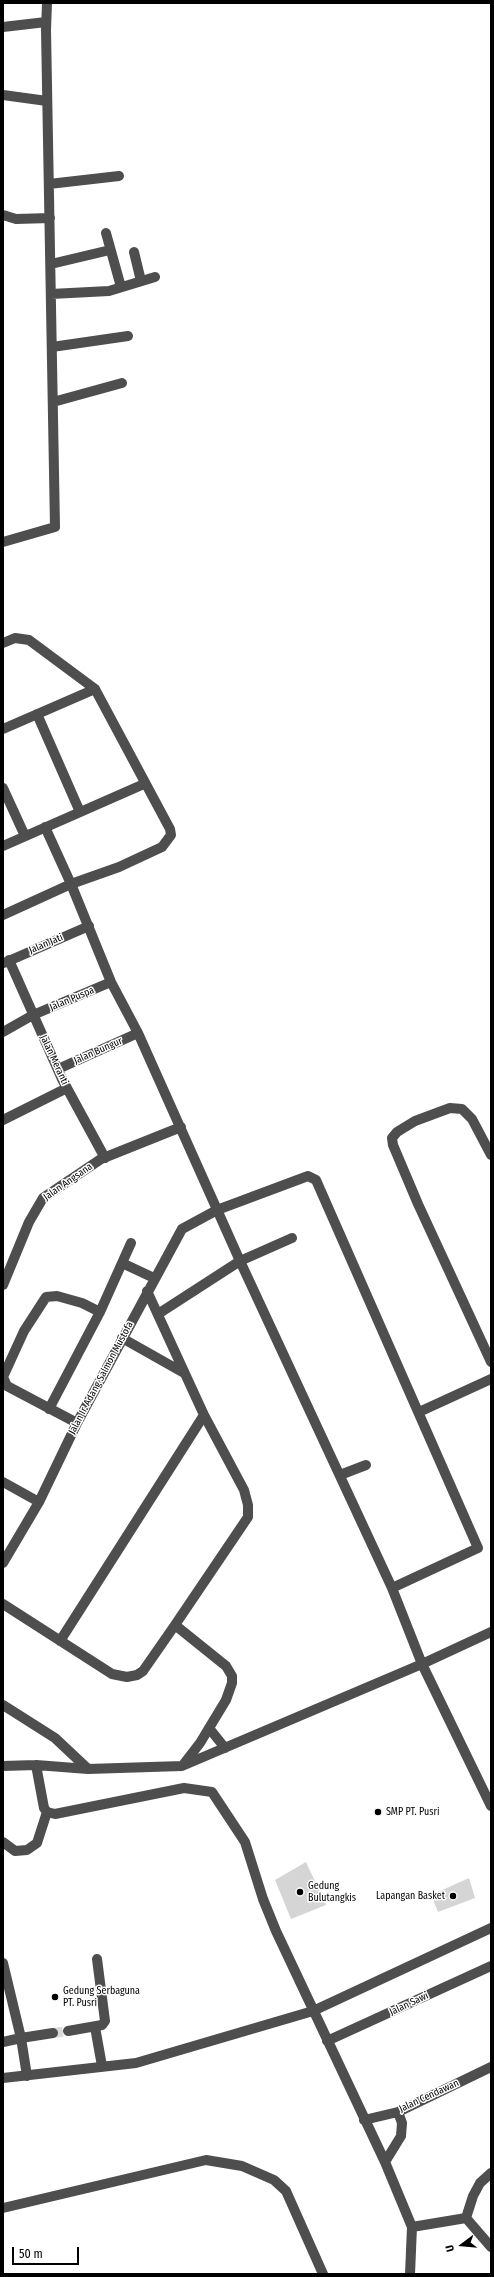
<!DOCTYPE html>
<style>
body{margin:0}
#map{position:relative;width:494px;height:2277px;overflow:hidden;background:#fff;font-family:"Fira Sans Condensed",sans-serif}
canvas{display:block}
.frame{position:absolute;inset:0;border:4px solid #000;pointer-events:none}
.north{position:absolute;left:442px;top:2225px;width:40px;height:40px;-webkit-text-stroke:3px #fff;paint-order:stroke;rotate:254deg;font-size:11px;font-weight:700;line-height:16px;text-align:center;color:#000}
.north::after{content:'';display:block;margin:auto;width:14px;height:18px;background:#000;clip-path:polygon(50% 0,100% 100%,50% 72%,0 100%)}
.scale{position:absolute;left:12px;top:2247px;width:67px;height:18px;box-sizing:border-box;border:2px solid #000;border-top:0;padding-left:5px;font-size:12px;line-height:14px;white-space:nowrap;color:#000;-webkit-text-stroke:3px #fff;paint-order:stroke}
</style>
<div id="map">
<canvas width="494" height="2277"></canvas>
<div class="frame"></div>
<div class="north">U</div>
<div class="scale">50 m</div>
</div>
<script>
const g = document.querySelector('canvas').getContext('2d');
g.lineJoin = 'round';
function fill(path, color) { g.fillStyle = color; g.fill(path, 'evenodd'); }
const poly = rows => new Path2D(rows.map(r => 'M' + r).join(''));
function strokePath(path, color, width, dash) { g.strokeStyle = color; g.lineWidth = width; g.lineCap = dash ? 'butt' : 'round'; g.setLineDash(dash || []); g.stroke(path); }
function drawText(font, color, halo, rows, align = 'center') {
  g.font = font + ' "Fira Sans Condensed",sans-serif'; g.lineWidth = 3; g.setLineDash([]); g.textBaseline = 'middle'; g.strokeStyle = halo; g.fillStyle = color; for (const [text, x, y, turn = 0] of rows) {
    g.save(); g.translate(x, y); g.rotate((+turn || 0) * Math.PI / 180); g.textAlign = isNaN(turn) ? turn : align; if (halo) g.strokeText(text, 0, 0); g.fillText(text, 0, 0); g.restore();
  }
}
const green = poly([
 [306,1862,326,1905,291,1919,275,1880],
 [469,1878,475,1898,438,1912,431,1895]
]);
const minorTunnel = poly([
 [53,2033,68,2031]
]);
const minor = poly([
 [3,27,46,22],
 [3,95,47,101],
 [49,184,119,176],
 [3,215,16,219,50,218],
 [106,233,121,287],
 [134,252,141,281],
 [51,264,110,250],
 [51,294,109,291,155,277],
 [52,347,128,336],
 [53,402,122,383],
 [3,542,55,527,46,30,47,3],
 [3,643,15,638,29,640,95,689,170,829,171,835,162,847,119,867,71,884,45,827],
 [37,714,80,812],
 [3,729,95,689],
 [3,788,25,836],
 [3,846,144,784],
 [3,915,71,884,111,982,138,1033,240,1261,392,1588,422,1664,491,1806],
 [9,960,62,1079,105,1158],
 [4,963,89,926],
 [3,1032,33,1015,111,982],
 [58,1069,138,1033],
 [3,1120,67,1088],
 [491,1155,472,1119,462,1109,450,1108,415,1121,397,1132,392,1138,393,1145,418,1204,491,1362],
 [122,1263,154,1278],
 [3,1285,29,1222,43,1198,101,1159,181,1127],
 [158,1314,240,1261,292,1238],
 [122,1338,184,1373],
 [49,1409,100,1312,131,1243],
 [419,1412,491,1379],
 [77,1423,7,1386,3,1377,24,1331,46,1297,57,1296,82,1303,100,1312],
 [340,1475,366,1465],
 [3,1482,39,1502],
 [3,1563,39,1502,77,1423,182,1229,217,1210,308,1176,316,1180,478,1548,392,1588],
 [3,1604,112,1674,127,1677,137,1675,143,1671,175,1625,248,1517,248,1505,244,1490,204,1415,147,1291],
 [175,1625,226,1666,232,1676,232,1683,226,1700,200,1743,183,1765],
 [60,1641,204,1415],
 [3,1705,55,1738,88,1769],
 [209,1728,225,1748],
 [36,1765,44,1808,47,1812,55,1814,184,1788,212,1792,245,1842,263,1899,276,1931,385,2162,412,2227],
 [3,1766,36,1765,88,1769,182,1766,422,1664,491,1632],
 [3,1842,15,1851,27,1850,37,1843,47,1812],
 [3,1963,21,2038,3,2042],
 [95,2027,102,2066],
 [68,2031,102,2025,105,2021,97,1959],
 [327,2041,491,1966],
 [27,2076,21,2038,53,2033],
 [3,2078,136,2063,313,2011,491,1928],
 [364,2120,398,2112,491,2067],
 [385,2162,401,2136,402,2123,398,2112],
 [3,2208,206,2160,242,2166,274,2180,286,2191,323,2274],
 [466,2218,473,2196,480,2183,491,2173],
 [410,2274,412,2227,466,2218,491,2247]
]);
const markers = [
 [378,1812,4,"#000"],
 [300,1892,4,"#000"],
 [453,1896,4,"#000"],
 [55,1997,4,"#000"]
];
const streetNames = [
 ["Jalan Jati",46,944,-23],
 ["Jalan Puspa",72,999,-23],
 ["Jalan Bungur",98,1051,-24],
 ["Jalan Meranti",54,1060,65],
 ["Jalan Angsana",68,1182,-35],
 ["Jalan Ir. Adang Salmon Mustofa",101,1378,-62],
 ["Jalan Sawi",409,2004,-25],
 ["Jalan Cendawan",429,2096,-25]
];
const poiNames = [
 ["SMP PT. Pusri",386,1812],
 ["Gedung",308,1886],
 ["Bulutangkis",308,1898],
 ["Lapangan Basket",445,1896,"right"],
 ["Gedung Serbaguna",63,1991],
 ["PT. Pusri",63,2003]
];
fill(green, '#d5d5d5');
strokePath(minorTunnel, '#d9d9d9', 10, [10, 5]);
strokePath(minor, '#4e4e4e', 10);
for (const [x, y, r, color] of markers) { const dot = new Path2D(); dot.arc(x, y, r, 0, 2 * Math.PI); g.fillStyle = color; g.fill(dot); strokePath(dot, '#fff', 1.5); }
drawText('10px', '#000', '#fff', streetNames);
drawText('10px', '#000', '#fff', poiNames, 'left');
</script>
